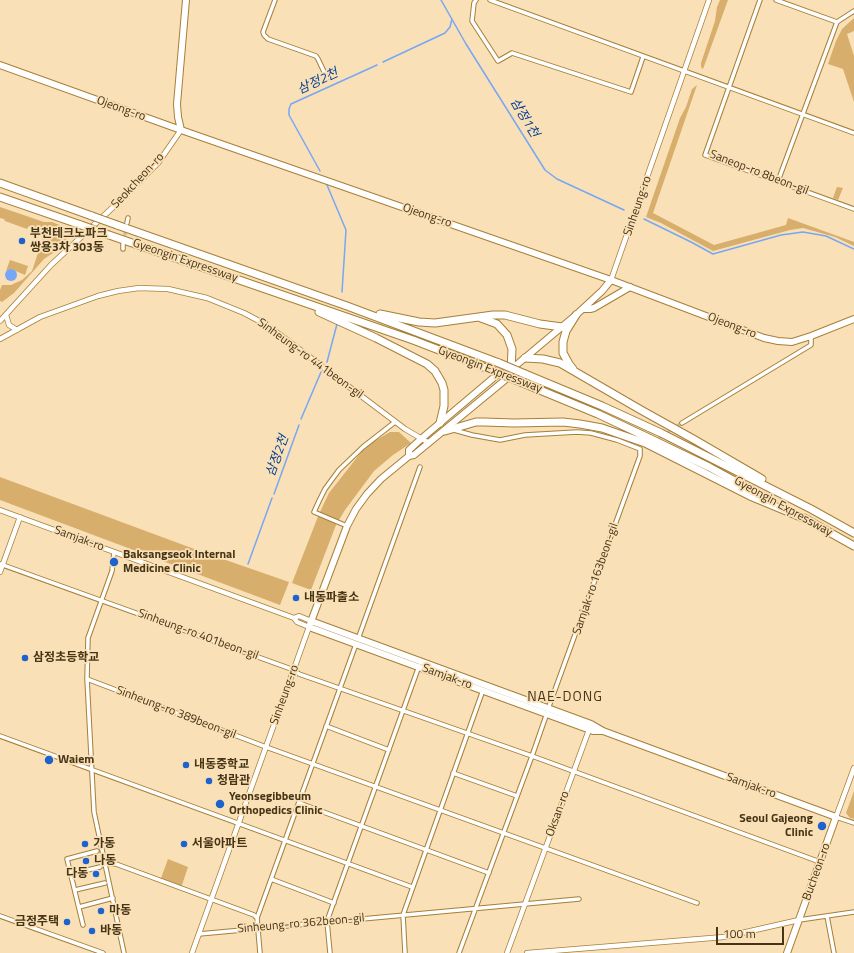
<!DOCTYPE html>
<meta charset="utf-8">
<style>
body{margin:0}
#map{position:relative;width:854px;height:953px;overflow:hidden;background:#fae0b6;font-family:"Titillium Web",sans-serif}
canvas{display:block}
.scale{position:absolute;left:716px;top:927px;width:68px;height:18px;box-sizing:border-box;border:2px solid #453416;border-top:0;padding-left:5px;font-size:12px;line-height:14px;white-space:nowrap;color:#453416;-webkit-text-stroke:3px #fae0b6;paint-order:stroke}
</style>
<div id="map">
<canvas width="854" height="953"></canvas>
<div class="scale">100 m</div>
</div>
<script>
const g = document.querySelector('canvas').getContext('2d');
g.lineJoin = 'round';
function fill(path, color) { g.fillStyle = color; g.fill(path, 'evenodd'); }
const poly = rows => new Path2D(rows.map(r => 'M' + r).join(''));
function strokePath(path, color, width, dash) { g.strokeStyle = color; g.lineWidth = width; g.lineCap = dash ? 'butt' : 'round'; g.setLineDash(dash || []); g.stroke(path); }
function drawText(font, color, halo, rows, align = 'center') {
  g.font = font + ' "Titillium Web","Noto Sans KR",sans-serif'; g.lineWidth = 3.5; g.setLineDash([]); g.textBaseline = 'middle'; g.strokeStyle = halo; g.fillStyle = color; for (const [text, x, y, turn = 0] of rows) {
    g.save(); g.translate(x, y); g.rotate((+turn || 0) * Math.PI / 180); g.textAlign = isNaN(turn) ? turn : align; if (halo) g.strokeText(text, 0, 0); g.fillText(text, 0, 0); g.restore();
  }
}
const green = poly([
 [720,0,728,0,703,69,701,67,701,63,715,21,717,7],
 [854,18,854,31,847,34,854,56,854,102,843,69,828,64,836,41,842,29],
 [697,85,653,213,714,245,786,225,788,218,854,242,854,246,835,237,803,228,790,230,713,251,661,223,646,217,680,118,686,107,692,89],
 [837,187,843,188,838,200,833,198],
 [0,207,44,222,52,222,75,231,53,253,44,259,14,293,2,302,0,301,0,290,2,285,11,285,22,280,32,271,45,232,29,226,27,229,5,221,4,219,0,218],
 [10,260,28,266,25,275,11,269,6,271],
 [390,432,399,432,411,443,393,455,374,471,345,510,336,525,311,590,292,583,319,514,329,493,366,446],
 [0,477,197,550,289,582,280,605,0,500],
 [854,791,854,819,850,818,846,813],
 [168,859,188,867,181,888,160,881]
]);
const water = poly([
 '5 275a6 6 0 1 1 12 0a6 6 0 1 1-12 0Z'
]);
const stream = poly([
 [441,0,466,44,545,170,557,179,624,210],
 [383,62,445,33,450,27,452,19],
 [320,171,289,115,289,109,291,104,377,65],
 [327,185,346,230,342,292],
 [644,219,691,242,713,254,781,235,803,232,826,236,854,249],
 [327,362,337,324],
 [301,419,321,372],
 [274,494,299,425],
 [248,564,272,498]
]);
const minorTunnel = poly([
 [124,241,126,227],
 [654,440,682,423]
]);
const minor = poly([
 [275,0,263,32,264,35,268,39,316,56,318,59,327,78],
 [476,0,474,3,472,21,498,61,512,53,631,92,643,57],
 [490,0,854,133],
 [760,0,705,155,854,209],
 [776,0,837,22],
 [778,181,837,22,854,11],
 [127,223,128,218],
 [123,249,123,244],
 [682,423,811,345,811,336],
 [454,430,472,435,500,440,525,435,577,432,591,433,617,440,640,449],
 [347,526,314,512,319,501,325,489,339,470,363,447,395,422],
 [114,552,112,571,88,638,87,679,94,812,124,953],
 [0,564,294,670,299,674,532,756,820,862],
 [358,639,420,467],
 [87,679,266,747,697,903],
 [548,709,640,456,640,449],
 [326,726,389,750],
 [0,736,412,887],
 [453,773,517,796],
 [299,803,489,873],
 [836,817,854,823],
 [105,863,116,864,254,915,257,918],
 [71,874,100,867],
 [271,879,334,903],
 [75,890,105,883],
 [79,907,113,898],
 [0,916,103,953],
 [827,916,834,953],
 [799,920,854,912],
 [83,925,67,859,97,851],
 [199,934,579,899],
 [260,953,257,918,356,644],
 [330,953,327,921,419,666],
 [405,953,403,915,483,690],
 [459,953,532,756,547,713]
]);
const tertiary = poly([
 [611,280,709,0],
 [6,315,9,325,17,330],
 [0,321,51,265,125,196,158,163,181,130],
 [0,339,40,317,98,296,118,291,139,288,168,289,207,298,244,313,261,322,279,334,405,429,429,443],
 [0,510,294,618,297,622,309,627,192,953],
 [0,572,20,517],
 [294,618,299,616,311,621],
 [836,817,854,768],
 [507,953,590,727],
 [527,953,724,937,799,920]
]);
const primary = poly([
 [0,65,181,130,611,280,764,338,778,341,792,342,811,336,854,319],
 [181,130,178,117,177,104,186,0],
 [583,309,590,309,594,308,630,287],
 [508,372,505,380,414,455,409,456,381,479,367,494,356,509,347,526,309,627,593,731,603,731],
 [409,456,409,450,421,439,498,374,508,372,576,315,602,291,611,280],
 [311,621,591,724,603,731,836,817,787,953]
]);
const motorway = poly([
 [0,183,92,216],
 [0,197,81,225],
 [117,225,347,306,499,363],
 [109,235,413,340,491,370],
 [319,312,376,338,427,364,435,371,442,383,444,390,444,406,440,423],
 [380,314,419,322,435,323,493,315,505,315,540,324,562,327],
 [481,318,497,324,507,335,512,349,511,370],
 [525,358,543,359,560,363,641,410,695,440,762,479],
 [573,369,569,364,563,353,563,342,566,331,576,315],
 [525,374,602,406,661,433,811,509,854,533],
 [518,381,598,414,651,439,709,467,770,500],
 [445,431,476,422,484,422,514,423,563,422,580,424,602,428,645,443,750,496,808,520],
 [804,518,854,546]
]);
const motorwayBridge = poly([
 [92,216,117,225],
 [81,225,109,235],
 [499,363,525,374],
 [491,370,518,381]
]);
const markers = [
 [22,241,4,"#1d62cd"],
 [114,562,5,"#1d62cd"],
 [296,598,4,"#1d62cd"],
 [25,658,4,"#1d62cd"],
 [49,760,5,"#1d62cd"],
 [186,765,4,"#1d62cd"],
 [209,781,4,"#1d62cd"],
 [220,804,5,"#1d62cd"],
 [822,826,5,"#1d62cd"],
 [85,844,4,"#1d62cd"],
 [184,844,4,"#1d62cd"],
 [86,861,4,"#1d62cd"],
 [96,874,4,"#1d62cd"],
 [101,911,4,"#1d62cd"],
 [67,922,4,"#1d62cd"],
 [92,931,4,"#1d62cd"]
];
const streetNames = [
 ["Ojeong-ro",121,109,20],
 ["Saneop-ro 8beon-gil",759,173,21],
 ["Seokcheon-ro",138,181,-47],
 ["Sinheung-ro",638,206,-71],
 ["Ojeong-ro",427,216,19],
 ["Gyeongin Expressway",185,261,19],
 ["Ojeong-ro",732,326,21],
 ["Sinheung-ro 441beon-gil",310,359,36],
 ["Gyeongin Expressway",490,370,21],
 ["Gyeongin Expressway",783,507,29],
 ["Samjak-ro",79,539,20],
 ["Samjak-ro 163beon-gil",596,579,-71],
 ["Sinheung-ro 401beon-gil",198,635,20],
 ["Samjak-ro",447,677,20],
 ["Sinheung-ro",285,695,-70],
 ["Sinheung-ro 389beon-gil",176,713,21],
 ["Samjak-ro",751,786,20],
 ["Oksan-ro",558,814,-70],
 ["Bucheon-ro",817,872,-70],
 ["Sinheung-ro 362beon-gil",301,924,-5]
];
const poiNames = [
 ["부천테크노파크",30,234],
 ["쌍용3차 303동",30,248],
 ["Baksangseok Internal",123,555],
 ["Medicine Clinic",123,569],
 ["내동파출소",304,598],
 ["삼정초등학교",33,658],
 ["Waiem",58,760],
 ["내동중학교",194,765],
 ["청람관",217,781],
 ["Yeonsegibbeum",229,797],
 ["Orthopedics Clinic",229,811],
 ["Seoul Gajeong",813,819,"right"],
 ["Clinic",813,833,"right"],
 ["가동",93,844],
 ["서울아파트",192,844],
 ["나동",94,861],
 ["다동",88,874,"right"],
 ["마동",109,911],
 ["금정주택",59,922,"right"],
 ["바동",100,931]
];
const waterNames = [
 ["삼정2천",318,82,-25],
 ["삼정1천",524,118,59],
 ["삼정2천",278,456,-70]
];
const quarterNames = [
 ["NAE-DONG",565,698]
];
fill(green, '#d7ae6b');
fill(water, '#76a7f5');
strokePath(stream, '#76a7f5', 1.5);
strokePath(minorTunnel, '#d6be96', 3.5, [3.5, 2]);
strokePath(minor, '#a77f37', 5.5);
strokePath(tertiary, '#a77f37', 6);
strokePath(primary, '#a77f37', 8);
strokePath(motorway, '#a77f37', 9);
strokePath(minor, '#fff', 3.5);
strokePath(tertiary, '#fff', 4.5);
strokePath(primary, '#fff', 6);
strokePath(motorway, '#fff', 7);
strokePath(motorwayBridge, '#a77f37', 9, []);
strokePath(motorwayBridge, '#fff', 7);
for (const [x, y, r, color] of markers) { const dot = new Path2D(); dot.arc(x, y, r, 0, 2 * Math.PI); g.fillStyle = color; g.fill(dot); strokePath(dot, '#fae0b6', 1.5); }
drawText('12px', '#453416', '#fae0b6', streetNames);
drawText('bold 12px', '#453416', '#fae0b6', poiNames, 'left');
drawText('italic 13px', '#074196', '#fae0b6', waterNames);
g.letterSpacing = '1px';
drawText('14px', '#453416', '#fae0b6', quarterNames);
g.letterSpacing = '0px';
</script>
